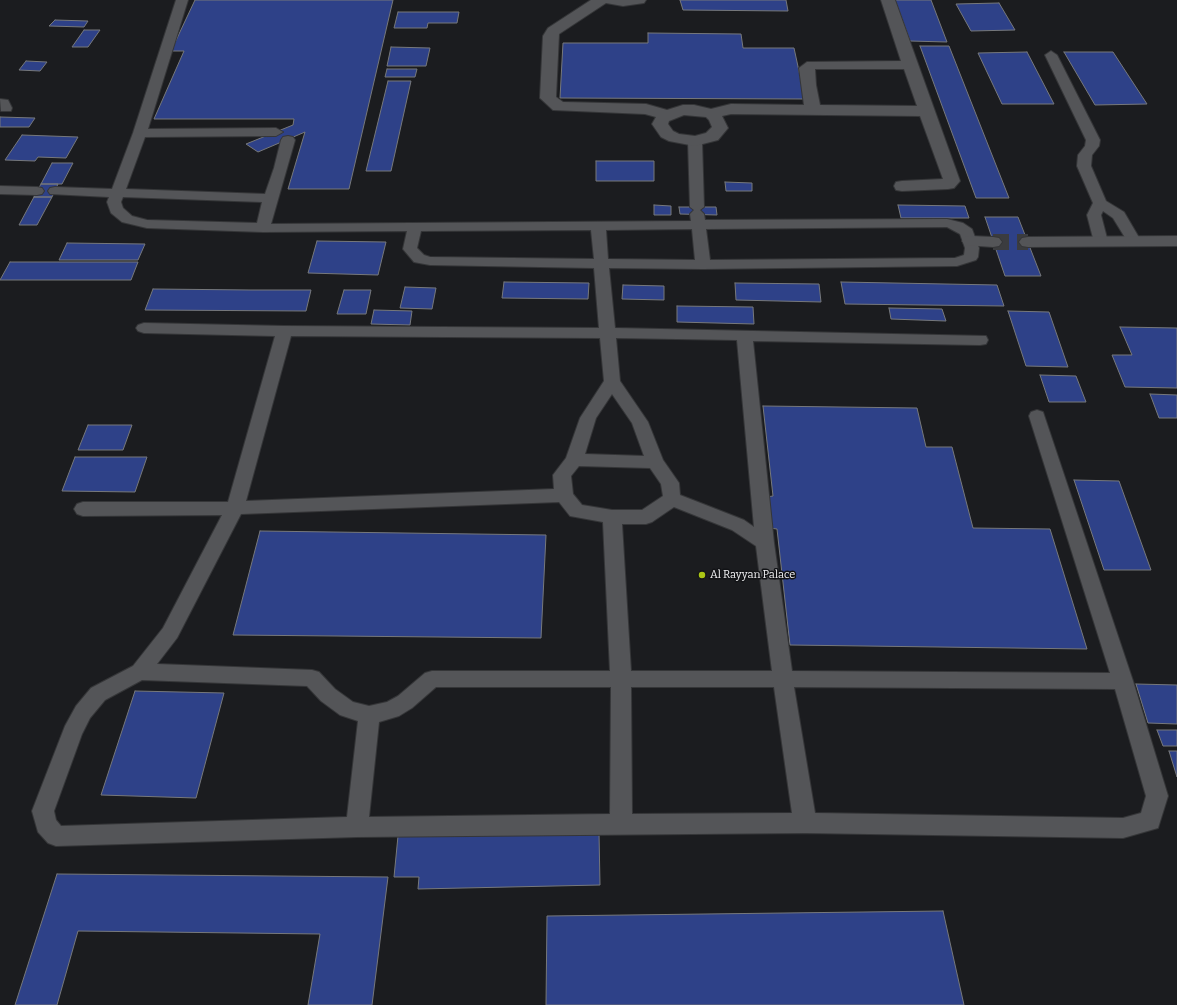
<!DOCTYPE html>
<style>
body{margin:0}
canvas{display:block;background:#1b1c1f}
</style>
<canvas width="1177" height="1005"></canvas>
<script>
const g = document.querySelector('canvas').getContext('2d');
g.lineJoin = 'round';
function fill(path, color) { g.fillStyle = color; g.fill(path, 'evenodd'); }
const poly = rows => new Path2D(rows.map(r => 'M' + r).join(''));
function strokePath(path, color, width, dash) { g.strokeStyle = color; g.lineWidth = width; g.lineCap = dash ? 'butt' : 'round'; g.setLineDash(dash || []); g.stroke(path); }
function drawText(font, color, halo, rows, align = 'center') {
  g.font = font + ' Bitter,serif'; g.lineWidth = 3; g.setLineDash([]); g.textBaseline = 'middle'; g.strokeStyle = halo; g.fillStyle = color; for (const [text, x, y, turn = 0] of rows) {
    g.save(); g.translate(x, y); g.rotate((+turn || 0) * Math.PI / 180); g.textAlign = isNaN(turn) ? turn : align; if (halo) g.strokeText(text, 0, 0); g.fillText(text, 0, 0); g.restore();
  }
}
const building = poly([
 [195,0,393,0,349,189,288,189,305,132,258,152,246,144,293,125,294,119,154,119,184,51,171,51,195,0],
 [680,0,786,0,788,11,683,10,680,0],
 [895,0,931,0,947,42,910,41,895,0],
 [999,3,1015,30,971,31,956,4,999,3],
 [398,12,459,12,457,23,428,23,427,28,394,28,398,12],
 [55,20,88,21,84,27,49,26,55,20],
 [84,30,100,30,88,47,72,47,84,30],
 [648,33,741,34,743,48,794,48,805,99,560,98,563,43,648,43,648,33],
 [920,46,949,46,1009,198,976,198,920,46],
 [391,47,430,48,426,66,387,66,391,47],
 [1027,52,1054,104,1002,104,978,53,1027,52],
 [1064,52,1113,52,1147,104,1095,105,1064,52],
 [26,61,47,62,40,71,19,70,26,61],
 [387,69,417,69,415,77,385,77,387,69],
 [388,81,411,81,391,171,366,171,388,81],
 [0,117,35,118,29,127,0,127,0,117],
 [22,135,78,137,66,158,38,157,35,161,5,160,22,135],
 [596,161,654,161,654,181,596,181,596,161],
 [52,163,73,163,62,184,41,184,52,163],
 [725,182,752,183,752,191,726,191,725,182],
 [41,184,58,184,52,197,34,197,41,184],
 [34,197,52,197,37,225,19,225,34,197],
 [654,205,671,206,671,215,654,215,654,205],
 [898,205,965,206,969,218,901,218,898,205],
 [679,207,716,207,717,215,680,214,679,207],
 [985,217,1018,217,1041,276,1005,276,985,217],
 [317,241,386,242,378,275,308,273,317,241],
 [67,243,145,244,138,260,59,260,67,243],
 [10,262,138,262,131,280,0,280,10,262],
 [504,282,589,283,588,299,502,298,504,282],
 [841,282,997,285,1004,306,845,304,841,282],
 [735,283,819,284,821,302,736,300,735,283],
 [623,285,664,286,664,300,622,299,623,285],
 [405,287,436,288,432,309,400,308,405,287],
 [153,289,251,290,311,290,306,311,145,310,153,289],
 [344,290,371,290,366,314,337,314,344,290],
 [677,306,753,307,754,324,677,322,677,306],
 [889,308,942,309,946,321,891,319,889,308],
 [374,310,412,311,410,325,371,324,374,310],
 [1008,311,1049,312,1068,367,1026,366,1008,311],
 [1120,327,1177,328,1177,388,1125,387,1112,355,1132,355,1120,327],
 [1040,375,1076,376,1086,402,1049,402,1040,375],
 [1150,394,1177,395,1177,418,1159,418,1150,394],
 [763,406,917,408,926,447,952,447,973,528,1050,529,1087,649,790,645,777,529,769,528,766,497,773,496,763,406],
 [88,425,132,425,123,450,78,450,88,425],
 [75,457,147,457,135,492,62,491,75,457],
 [1074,480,1119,481,1151,570,1104,570,1074,480],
 [260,531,546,535,541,638,233,635,260,531],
 [1136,684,1177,685,1177,724,1148,723,1136,684],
 [135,691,224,693,196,798,101,795,135,691],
 [1157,730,1177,730,1177,746,1163,746,1157,730],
 [1169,751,1177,751,1177,777,1169,751],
 [599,833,600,885,418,889,419,877,394,877,398,836,599,833],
 [57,874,388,877,372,1005,308,1005,320,934,78,931,57,1005,15,1005,57,874],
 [943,911,964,1005,546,1005,547,916,943,911]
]);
const streetTunnel = poly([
 [993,242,1028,242]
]);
const lane = poly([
 [176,0,188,0,148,129,276,128,283,132,276,136,145,137,126,189,265,194,274,168,281,140,283,137,288,136,293,137,295,140,271,224,691,221,690,214,694,210,690,207,688,141,690,138,695,137,700,138,702,141,704,207,700,210,704,214,705,220,947,219,963,223,972,229,979,248,978,257,976,260,957,266,703,269,609,268,615,328,986,336,988,340,986,344,980,345,753,341,774,543,792,671,1110,673,1029,416,1031,412,1037,410,1043,412,1133,681,1168,796,1158,828,1123,838,805,833,357,837,56,846,48,843,38,832,32,811,65,726,76,706,91,688,133,666,163,628,222,515,83,516,77,514,74,509,77,504,83,502,228,502,275,336,144,333,138,331,136,328,138,325,144,323,284,326,599,328,594,268,430,265,419,263,414,262,403,249,407,231,263,232,147,228,122,222,111,213,107,202,109,197,50,194,48,191,50,188,55,187,112,189,133,133,176,0],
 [123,197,262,202,257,223,147,220,132,216,123,208,121,202,123,197],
 [947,227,960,234,965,248,964,255,955,258,710,260,706,229,947,227],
 [692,229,695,260,608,259,606,230,692,229],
 [591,230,594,259,430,257,424,255,417,248,421,231,591,230],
 [291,336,600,338,604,381,580,418,566,458,553,475,554,489,246,501,291,336],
 [616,338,737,340,754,527,744,520,680,495,679,483,663,460,648,422,620,381,616,338],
 [612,394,632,423,644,456,585,454,596,418,612,394],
 [579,466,650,468,661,484,663,496,642,510,612,510,582,505,573,494,571,476,579,466],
 [559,502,570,516,603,522,610,671,432,671,425,673,398,696,387,702,369,706,353,702,335,689,319,672,312,670,157,664,177,638,241,514,559,502],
 [674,507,732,530,756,546,772,671,631,671,622,524,646,524,652,522,674,507],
 [142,680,307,686,321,701,340,715,358,721,347,817,61,826,56,820,54,811,82,734,90,718,105,700,142,680],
 [436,687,611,687,610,814,369,817,379,722,399,716,412,708,436,687],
 [631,687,774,687,792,813,632,814,631,687],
 [794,687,1115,689,1146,796,1141,813,1123,818,815,813,794,687],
 [1051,51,1057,55,1100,140,1099,146,1092,155,1091,166,1106,201,1124,212,1141,241,1139,244,1129,244,1113,218,1103,211,1101,215,1108,242,1106,245,1101,246,1096,245,1094,242,1087,215,1093,203,1077,166,1078,155,1085,146,1086,140,1045,55,1051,51],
 [0,99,8,100,12,108,11,111,1,111,0,99],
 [0,186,37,187,42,188,44,191,42,194,37,195,0,194,0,186]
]);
const street = poly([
 [591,0,646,0,644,3,623,6,606,3,559,34,556,97,563,102,646,104,667,110,683,105,694,105,711,109,731,104,804,105,799,68,807,62,901,61,881,0,895,0,960,181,954,188,948,189,902,191,896,190,894,186,896,182,902,181,943,179,920,116,731,114,722,116,728,128,718,140,695,146,669,141,661,137,652,124,656,117,645,114,553,110,540,98,543,36,548,28,591,0],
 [815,69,904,69,917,106,820,105,816,85,815,69],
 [684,115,706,117,709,120,712,127,706,133,695,136,679,134,673,131,668,124,669,121,684,115],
 [971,236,993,237,999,238,1002,242,999,246,993,247,965,245,962,241,965,237,971,236],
 [1177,236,1177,246,1028,247,1022,246,1019,242,1022,238,1028,237,1177,236]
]);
const markers = [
 [702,575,4,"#abc615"]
];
const poiNames = [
 ["Al Rayyan Palace",710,575]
];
fill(building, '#2e4188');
strokePath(building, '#76787b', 1);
strokePath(streetTunnel, '#3b3c3f', 16, [16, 8]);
strokePath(lane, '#353638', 2);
strokePath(street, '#353638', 2);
fill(lane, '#545558');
fill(street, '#545558');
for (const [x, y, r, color] of markers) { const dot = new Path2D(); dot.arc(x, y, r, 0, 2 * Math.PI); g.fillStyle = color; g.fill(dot); strokePath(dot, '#121316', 1.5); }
drawText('11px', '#f3f3f5', '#121316', poiNames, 'left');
</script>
